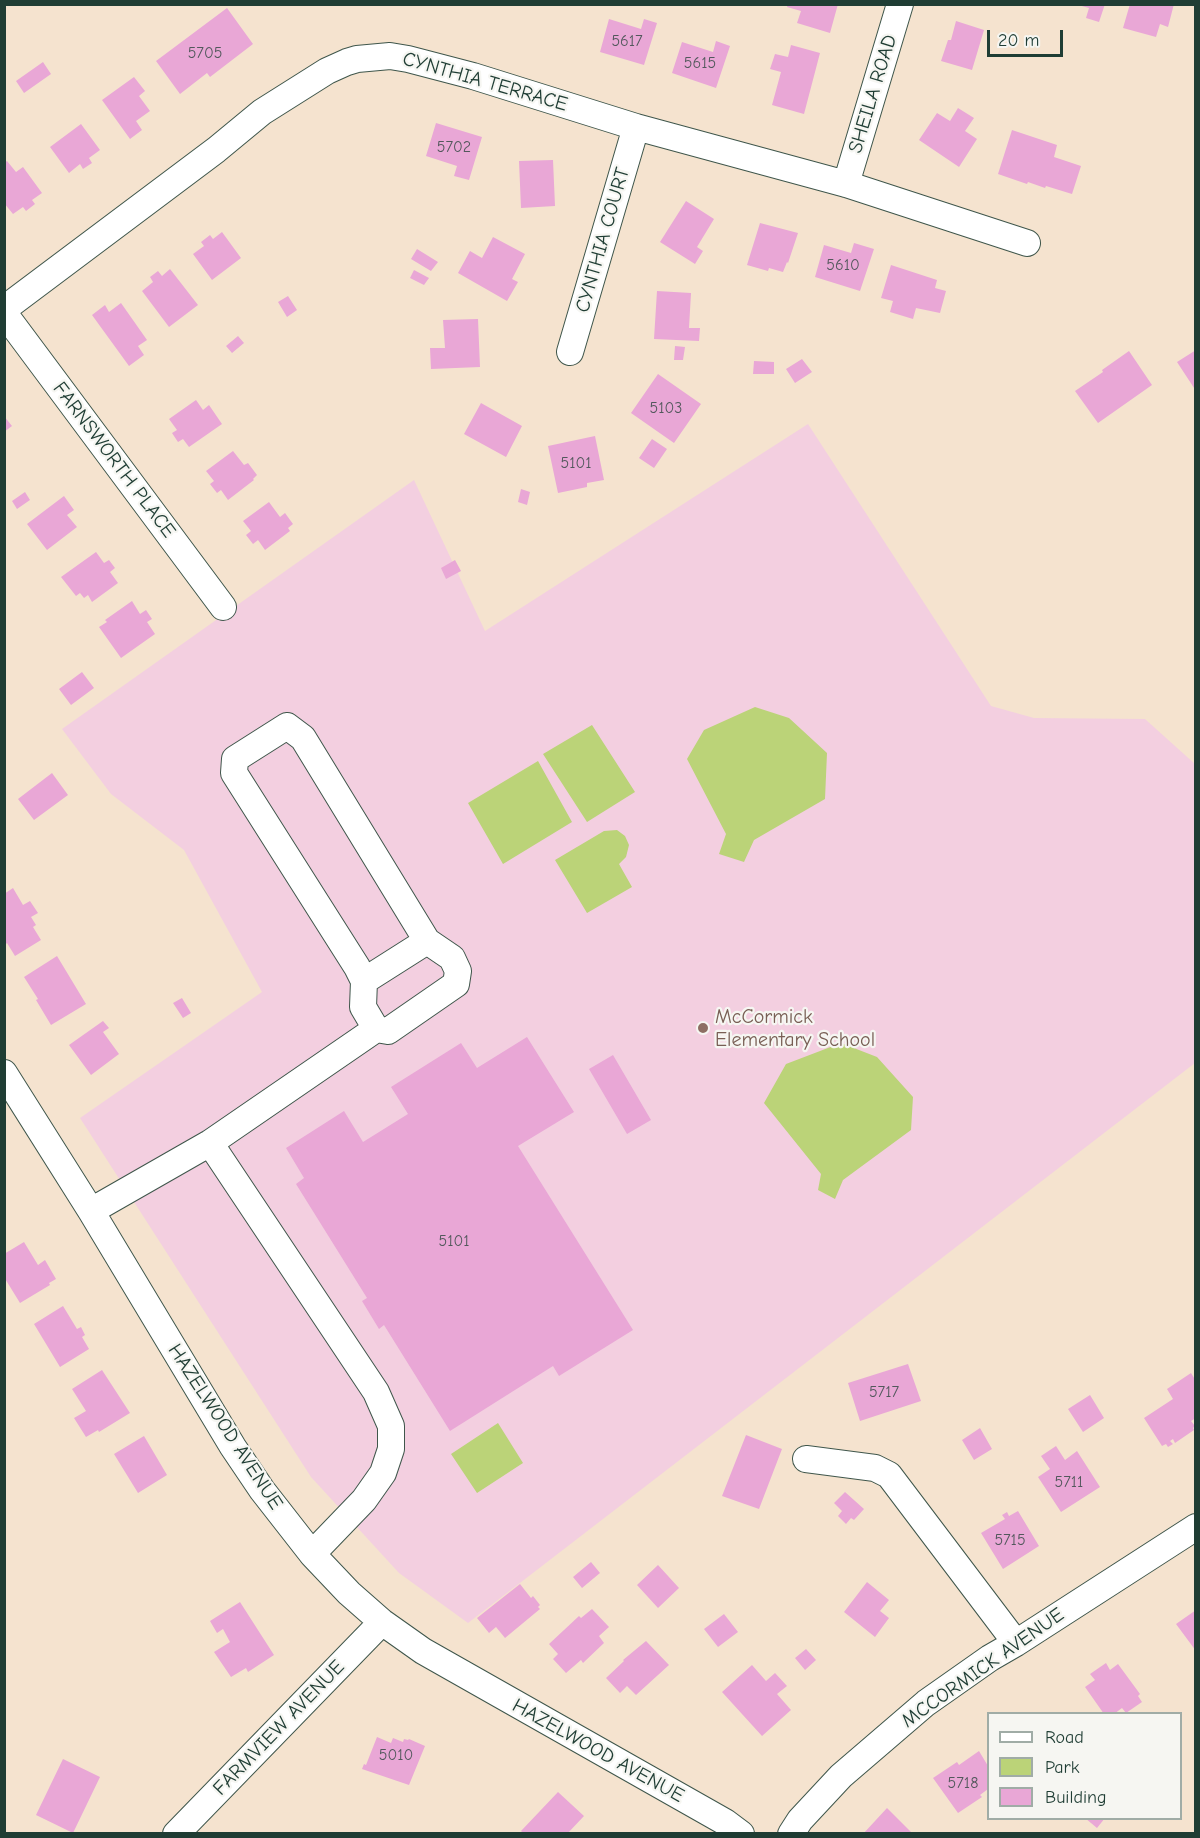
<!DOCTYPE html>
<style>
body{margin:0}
#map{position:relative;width:1200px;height:1838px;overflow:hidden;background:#f5e3cf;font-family:"Comic Neue",sans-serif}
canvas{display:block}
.frame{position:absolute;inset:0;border:6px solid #1f3d34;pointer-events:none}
.legend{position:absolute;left:987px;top:1712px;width:195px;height:108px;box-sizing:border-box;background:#f6f6f2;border:2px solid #a0aca6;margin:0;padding:8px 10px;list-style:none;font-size:18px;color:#1f3d34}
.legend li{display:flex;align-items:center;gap:12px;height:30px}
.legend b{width:30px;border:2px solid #a0aca6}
.scale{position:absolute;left:987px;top:30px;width:76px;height:27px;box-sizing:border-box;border:3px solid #1f3d34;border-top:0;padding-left:8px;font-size:18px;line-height:21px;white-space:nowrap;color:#1f3d34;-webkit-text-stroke:4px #f6f6f2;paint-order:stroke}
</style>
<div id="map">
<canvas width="1200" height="1838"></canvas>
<div class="frame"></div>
<ul class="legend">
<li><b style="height:8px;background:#fff"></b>Road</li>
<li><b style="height:16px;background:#bbd378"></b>Park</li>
<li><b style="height:16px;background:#e9a7d6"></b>Building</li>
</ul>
<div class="scale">20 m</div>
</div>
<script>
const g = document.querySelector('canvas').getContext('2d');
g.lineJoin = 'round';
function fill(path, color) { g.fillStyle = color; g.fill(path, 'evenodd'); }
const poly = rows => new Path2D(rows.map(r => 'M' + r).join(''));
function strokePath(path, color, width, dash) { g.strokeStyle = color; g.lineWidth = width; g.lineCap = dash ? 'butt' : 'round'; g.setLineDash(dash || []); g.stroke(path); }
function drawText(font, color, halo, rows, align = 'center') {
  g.font = font + ' "Comic Neue",sans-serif'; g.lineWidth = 4.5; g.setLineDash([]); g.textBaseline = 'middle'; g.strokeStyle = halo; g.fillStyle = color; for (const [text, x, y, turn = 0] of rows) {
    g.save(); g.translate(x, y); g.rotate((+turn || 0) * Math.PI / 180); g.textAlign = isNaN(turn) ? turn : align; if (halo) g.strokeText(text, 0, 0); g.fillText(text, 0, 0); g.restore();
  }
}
const built = poly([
 [808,424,991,706,1034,718,1145,719,1195,764,1195,1063,468,1623,399,1573,311,1477,80,1118,262,992,184,850,111,794,62,729,414,480,485,631]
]);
const green = poly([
 [755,707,789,718,827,753,825,799,754,840,744,862,719,854,726,834,687,759,704,730],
 [592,725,635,792,587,822,543,754],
 [538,761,572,822,503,864,468,803],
 [617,830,625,836,629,845,626,857,619,864,632,887,587,913,555,860,604,831],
 [841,1043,877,1057,913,1097,911,1130,843,1180,835,1199,818,1190,821,1174,764,1103,786,1064],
 [498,1423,523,1463,477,1493,451,1454]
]);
const building = poly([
 [788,4,838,4,830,33,797,23,801,11,787,7],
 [1105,4,1099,22,1086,18,1089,8,1078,5],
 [1130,4,1174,4,1168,27,1160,24,1156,37,1123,28],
 [227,8,253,44,210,77,207,73,180,94,156,61],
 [609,19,641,29,644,19,657,23,644,65,600,52],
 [956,21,984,30,972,70,941,61,948,40,951,40],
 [716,41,730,46,716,88,672,73,682,42,713,52],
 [791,45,820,53,804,114,772,105,781,72,770,69,775,54,788,57],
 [43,62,51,74,24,93,16,81],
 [134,77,145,91,139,96,150,111,136,121,142,130,130,139,102,100],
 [958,108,974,118,965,131,977,139,959,167,919,140,937,113,950,121],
 [436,123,482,137,469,180,454,176,457,166,426,156],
 [81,124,100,150,89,158,92,163,83,169,80,164,69,173,50,147],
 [1012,130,1057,145,1054,157,1081,166,1072,194,1046,186,1045,188,1028,182,1027,184,998,174],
 [553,160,555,206,521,208,519,161],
 [7,161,16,172,23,167,42,193,32,200,35,204,26,211,23,207,13,214,4,203,4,163],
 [686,201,714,219,697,247,703,251,695,264,660,242],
 [760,223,798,233,788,263,787,262,783,272,769,268,768,271,747,265],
 [222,232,241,258,212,280,193,254,204,246,201,242,210,235,213,239],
 [493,237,525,254,512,279,518,282,507,301,458,273,470,251,482,258],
 [854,243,874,249,860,291,815,277,824,245,851,253],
 [417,249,438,262,431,271,411,259],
 [891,265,937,280,935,288,946,291,940,313,916,308,913,319,890,312,893,301,881,298],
 [170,269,198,305,169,327,142,291,153,282,150,277,158,271,162,276],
 [414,270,429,278,424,285,410,278],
 [657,291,691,293,689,328,700,328,699,341,654,339],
 [288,296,297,310,287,317,278,302],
 [121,303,147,340,138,346,144,355,129,366,92,315,105,305,109,312],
 [478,319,480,367,431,369,430,348,445,348,443,320],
 [238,336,244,343,232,353,226,346],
 [675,346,685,347,683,360,674,360],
 [1196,350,1196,391,1177,362],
 [1129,351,1152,385,1098,423,1075,391,1103,372,1102,370],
 [802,359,812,372,795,383,786,369],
 [754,361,774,362,774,374,753,374],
 [658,374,701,404,674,443,631,413],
 [196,400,203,410,209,405,222,424,189,447,183,439,178,442,172,433,177,430,169,419],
 [481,403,522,426,506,457,464,434],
 [4,416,12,426,4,432],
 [595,436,604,480,587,483,587,487,558,493,548,446],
 [652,439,667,449,654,468,639,458],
 [233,451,244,465,248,463,257,475,253,479,254,480,228,500,221,490,217,493,210,484,214,481,206,471],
 [521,489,530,492,527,505,518,502],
 [25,492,30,500,17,509,12,501],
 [64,496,74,510,67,515,77,527,47,550,27,524],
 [269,502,280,517,285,513,293,524,288,528,290,531,265,550,258,540,253,544,246,535,251,531,243,521],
 [96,552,104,563,109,560,115,568,110,572,118,583,92,602,88,595,84,598,80,593,76,596,61,577],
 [455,560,461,571,446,579,441,568],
 [132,601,140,614,146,610,152,619,147,622,155,634,121,658,99,627,107,622,105,620],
 [82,672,94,688,71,705,59,689],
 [52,773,68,795,34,820,18,799],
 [13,888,23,905,30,901,38,913,31,917,36,925,33,927,41,940,15,956,7,943,6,944,4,943,4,894],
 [57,956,86,1004,51,1025,36,1000,38,999,24,977],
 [182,998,191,1013,183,1018,173,1003],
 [103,1021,109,1028,103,1032,119,1054,91,1075,69,1045],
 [527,1037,574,1112,518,1146,633,1330,559,1376,553,1366,450,1431,384,1325,379,1329,362,1301,367,1298,296,1184,304,1178,286,1148,344,1111,363,1142,408,1114,391,1087,461,1043,477,1068],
 [613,1055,651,1120,627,1134,589,1069],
 [24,1242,38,1265,45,1260,56,1279,49,1283,50,1285,20,1303,4,1277,4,1254],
 [63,1306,77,1329,81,1327,85,1335,82,1337,89,1349,60,1367,34,1324],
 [908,1364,921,1401,860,1421,848,1383],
 [102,1370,130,1413,99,1432,98,1430,86,1437,74,1418,86,1411,72,1389],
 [1191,1373,1196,1381,1196,1418,1191,1421,1195,1426,1193,1428,1194,1430,1175,1443,1173,1439,1170,1441,1173,1444,1168,1447,1166,1444,1162,1446,1144,1418,1173,1399,1167,1389],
 [1090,1395,1104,1418,1083,1432,1068,1409],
 [980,1428,992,1449,974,1460,962,1440],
 [746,1435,782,1449,759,1509,722,1496],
 [144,1436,167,1475,138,1493,114,1454],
 [1056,1446,1065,1460,1077,1451,1100,1487,1061,1512,1038,1477,1050,1469,1041,1456],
 [845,1492,864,1509,854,1520,851,1518,846,1524,838,1516,842,1511,834,1503],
 [1018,1511,1039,1546,1003,1569,981,1533,1005,1519,1002,1515,1007,1512,1009,1516],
 [591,1562,600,1573,582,1588,573,1577],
 [658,1565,679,1588,658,1608,637,1585],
 [867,1582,889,1600,880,1611,889,1618,875,1637,844,1612],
 [520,1584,531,1598,533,1596,540,1605,538,1607,540,1609,505,1638,496,1627,489,1633,477,1618],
 [240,1602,274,1655,248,1672,246,1668,231,1677,214,1652,230,1642,223,1629,217,1633,210,1621],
 [592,1609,609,1627,599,1636,604,1643,583,1663,581,1660,566,1673,553,1659,558,1654,549,1644,579,1616,581,1618],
 [1196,1610,1196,1651,1176,1624],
 [724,1614,738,1632,718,1647,704,1629],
 [646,1641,669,1665,636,1695,627,1686,620,1693,606,1678,624,1661,623,1660],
 [806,1649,816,1660,805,1670,795,1658],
 [1106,1663,1110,1670,1118,1664,1140,1694,1138,1696,1142,1702,1126,1713,1122,1708,1114,1714,1104,1714,1085,1687,1095,1680,1090,1674],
 [752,1665,766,1681,775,1673,787,1686,777,1694,791,1710,762,1736,722,1692],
 [377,1737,391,1743,393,1738,403,1742,404,1739,408,1740,409,1739,425,1746,409,1785,362,1769,364,1764,366,1765],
 [979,1751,988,1766,988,1789,980,1795,982,1797,958,1813,933,1778,957,1762,959,1765],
 [63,1759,100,1777,73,1833,36,1815],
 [558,1792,584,1816,567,1834,524,1834,521,1831],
 [887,1808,913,1834,863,1834],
 [1085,1818,1105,1818,1097,1828]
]);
const minor = poly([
 [846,184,900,4],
 [4,309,216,150,262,112,327,71,347,62,357,59,390,56,408,59,473,76,636,127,846,184,1027,243],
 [4,313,223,607],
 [570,352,636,127],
 [287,726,303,738,427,941,452,958,458,971,456,984,388,1031,376,1029,363,1007,364,981,357,967,234,773,235,759,287,726],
 [364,981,427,941],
 [4,1073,91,1211,233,1447,262,1490,312,1554,349,1593,382,1622,423,1651,725,1822,741,1834],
 [210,1143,376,1392,391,1426,391,1449,383,1473,364,1500,312,1554],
 [91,1211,210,1143,376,1029],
 [806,1459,875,1468,889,1475,1016,1643],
 [176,1834,382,1622],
 [791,1834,800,1820,841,1776,926,1703,990,1658,1016,1643,1196,1527]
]);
const markers = [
 [703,1028,6,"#8d6e63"]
];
const numberNames = [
 ["5617",627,41],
 ["5705",205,53],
 ["5615",700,63],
 ["5702",454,147],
 ["5610",843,265],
 ["5103",666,408],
 ["5101",576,463],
 ["5101",454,1241],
 ["5717",884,1392],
 ["5711",1069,1482],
 ["5715",1010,1540],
 ["5010",396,1755],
 ["5718",963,1783]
];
const streetNames = [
 ["CYNTHIA TERRACE",485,82,16],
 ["SHEILA ROAD",873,94,-73],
 ["CYNTHIA COURT",603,240,-74],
 ["FARNSWORTH PLACE",114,460,53],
 ["HAZELWOOD AVENUE",225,1427,57],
 ["MCCORMICK AVENUE",983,1668,-35],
 ["FARMVIEW AVENUE",279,1728,-46],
 ["HAZELWOOD AVENUE",598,1751,29]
];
const educationNames = [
 ["McCormick",715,1017],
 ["Elementary School",715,1040]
];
fill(built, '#f3cfe0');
fill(green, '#bbd378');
fill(building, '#e9a7d6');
strokePath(minor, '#3f564b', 28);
strokePath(minor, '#fff', 26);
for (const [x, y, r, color] of markers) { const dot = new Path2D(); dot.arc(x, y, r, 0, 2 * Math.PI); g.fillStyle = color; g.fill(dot); strokePath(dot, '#f6f6f2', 2); }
drawText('16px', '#52585c', null, numberNames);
drawText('20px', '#1f3d34', '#f6f6f2', streetNames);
drawText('20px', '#785e54', '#f6f6f2', educationNames, 'left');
</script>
